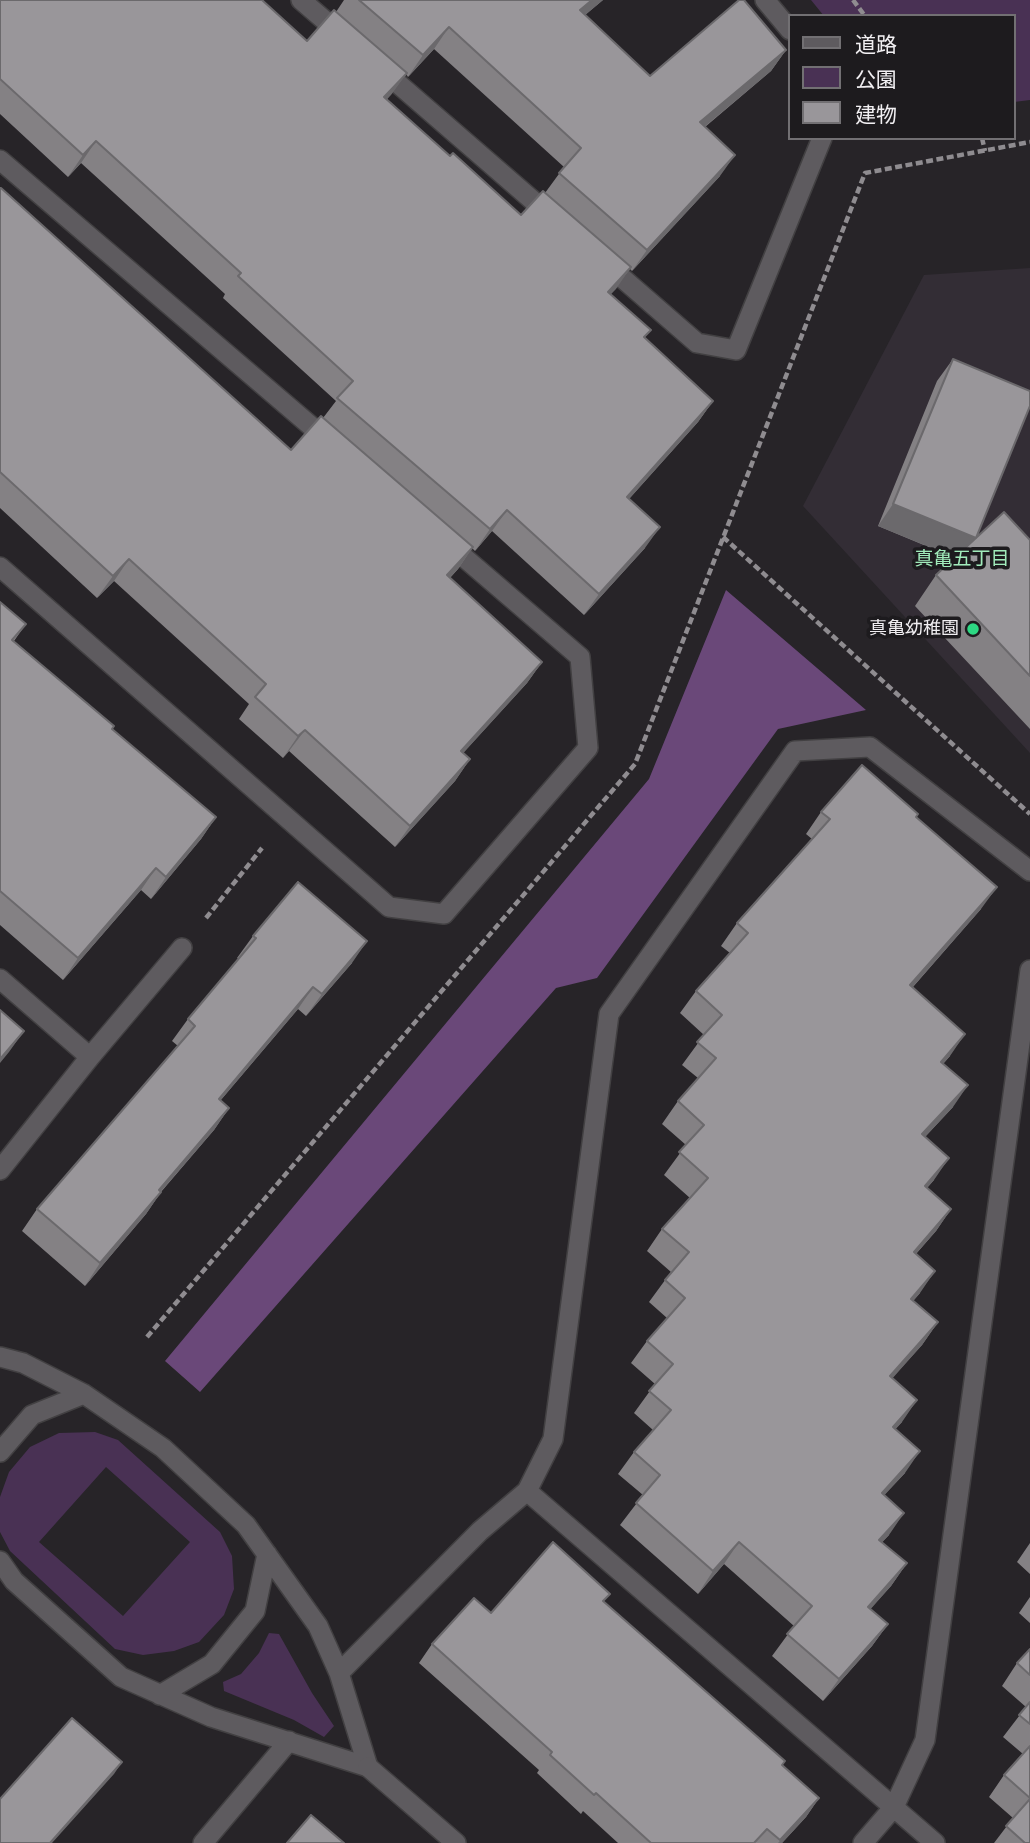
<!DOCTYPE html>
<meta charset="utf-8">
<style>
body{margin:0}
#map{position:relative;width:1030px;height:1843px;overflow:hidden;background:#272428;font-family:"Fira Sans Condensed","Noto Sans JP",sans-serif}
canvas{display:block}
.legend{position:absolute;left:788px;top:14px;width:228px;height:126px;box-sizing:border-box;background:#1d1b1e;border:2px solid #727073;margin:0;padding:9px 12px;list-style:none;font-size:21px;color:#f1eff2}
.legend li{display:flex;align-items:center;gap:14px;height:35px}
.legend b{width:35px;border:2px solid #727073}
</style>
<div id="map">
<canvas width="1030" height="1843"></canvas>
<ul class="legend">
<li><b style="height:9px;background:#5e5b5f"></b>道路</li>
<li><b style="height:19px;background:#493154"></b>公園</li>
<li><b style="height:19px;background:#99969a"></b>建物</li>
</ul>
</div>
<script>
const g = document.querySelector('canvas').getContext('2d');
g.lineJoin = 'round';
function fill(path, color) { g.fillStyle = color; g.fill(path, 'evenodd'); }
const poly = rows => new Path2D(rows.map(r => 'M' + r).join(''));
function strokePath(path, color, width, dash) { g.strokeStyle = color; g.lineWidth = width; g.lineCap = dash ? 'butt' : 'round'; g.setLineDash(dash || []); g.stroke(path); }
function drawText(font, color, halo, rows, align = 'center') {
  g.font = font + ' "Fira Sans Condensed","Noto Sans JP",sans-serif'; g.lineWidth = 7; g.setLineDash([]); g.textBaseline = 'middle'; g.strokeStyle = halo; g.fillStyle = color; for (const [text, x, y, turn = 0] of rows) {
    g.save(); g.translate(x, y); g.rotate((+turn || 0) * Math.PI / 180); g.textAlign = isNaN(turn) ? turn : align; if (halo) g.strokeText(text, 0, 0); g.fillText(text, 0, 0); g.restore();
  }
}
const built = poly([
 [1030,268,1030,753,803,506,924,275]
]);
const green = poly([
 [811,0,1030,0,1030,100,1014,102,1014,16,824,16],
 [95,1432,118,1440,220,1532,232,1556,234,1589,224,1615,199,1642,174,1651,143,1655,115,1649,10,1551,0,1532,0,1497,9,1472,30,1447,59,1433],
 [106,1467,190,1542,123,1616,39,1542],
 [269,1633,279,1634,312,1693,334,1726,324,1737,294,1720,224,1691,223,1682,241,1674,259,1653]
]);
const forest = poly([
 [726,590,866,710,778,729,597,978,556,988,200,1392,165,1361,649,779]
]);
const path = poly([
 [853,0,865,16],
 [982,138,985,151],
 [723,537,1030,814],
 [206,918,262,848],
 [147,1337,635,764,865,173,1030,142]
]);
const minor = poly([
 [301,0,344,37],
 [765,0,790,30],
 [380,68,553,218],
 [0,160,332,444],
 [605,263,697,343,736,350,822,138],
 [0,567,389,907,444,914,588,748,580,657,445,541],
 [0,979,90,1057,0,1170],
 [90,1057,182,948],
 [0,1357,23,1363,84,1394,163,1448,246,1525,318,1626,339,1673,368,1767],
 [0,1452,32,1415,84,1394],
 [527,1491,935,1843],
 [0,1561,14,1581,121,1677,211,1717,368,1767],
 [339,1673,480,1531,527,1491,553,1439,609,1014,795,751,870,747,1030,871],
 [160,1695,212,1664,255,1611,267,1554],
 [203,1843,289,1741],
 [863,1843,894,1807,925,1740,1030,970]
]);
const tertiary = poly([
 [368,1767,456,1843]
]);
const wall = poly([
 [0,0,307,41,336,12,344,0,603,0,585,15,650,76,786,50,771,71,705,127,720,176,632,271,630,269,610,294,651,330,644,338,713,401,698,422,629,499,645,548,584,615,492,531,475,551,472,548,458,569,450,578,542,662,527,683,463,753,470,759,455,781,395,847,289,751,283,758,239,719,249,704,114,581,97,598,0,508,0,188,291,450,323,418,336,401,223,298,225,294,81,163,68,177,0,114],
 [434,49,564,167,545,193,521,215,450,156,387,99,406,74,408,77],
 [953,359,974,540,1030,540,1030,729,915,606,936,575,955,558,878,526,937,381],
 [0,602,26,624,14,641,112,729,216,817,201,839,151,899,141,890,63,980,0,925],
 [821,812,916,817,981,909,913,987,950,1056,943,1064,953,1107,925,1137,934,1180,927,1188,951,1209,936,1231,916,1254,920,1293,913,1301,938,1322,922,1345,892,1378,902,1422,895,1429,905,1473,884,1495,889,1535,882,1542,907,1563,891,1586,870,1609,888,1624,872,1646,823,1701,772,1656,794,1626,724,1564,698,1594,620,1525,643,1495,618,1474,634,1452,653,1430,634,1413,655,1384,631,1363,647,1341,667,1318,649,1302,671,1272,647,1251,662,1229,690,1198,664,1175,686,1145,662,1124,678,1101,698,1078,682,1065,704,1035,680,1013,696,991,730,953,721,946,737,923,812,839,806,834],
 [253,936,352,963,306,1016,298,1009,220,1101,229,1108,214,1130,161,1192,146,1214,85,1286,22,1231,37,1209,178,1046,172,1041,188,1019,239,959,237,958],
 [1030,1543,1030,1574,1017,1562],
 [1030,1597,1030,1623,1019,1613],
 [604,1602,782,1766,819,1798,806,1817,782,1843,618,1843,583,1811,581,1814,537,1773,539,1770,419,1663,432,1644,491,1613],
 [1030,1649,1030,1843,994,1843,1013,1818,989,1797,1004,1775,1023,1754,1003,1737,1026,1707,1002,1686,1017,1663]
]);
const shadedWall = poly([
 [592,0,603,0,565,32,580,10],
 [449,27,434,49,408,77,423,55],
 [786,50,771,71,685,143,700,122],
 [407,73,391,95,369,118,384,97],
 [96,141,81,163,68,177,83,155],
 [735,155,720,176,632,271,647,250],
 [631,267,616,289,592,314,608,292],
 [713,401,698,422,612,518,627,497],
 [893,504,976,538,961,560,878,526],
 [507,510,492,531,475,551,490,529],
 [660,527,645,548,584,615,599,594],
 [473,547,458,569,432,597,447,575],
 [129,559,114,581,97,598,113,576],
 [542,662,527,683,446,772,461,751],
 [305,730,289,751,283,758,298,736],
 [470,759,455,781,395,847,410,826],
 [216,817,201,839,151,899,166,877],
 [156,868,141,890,63,980,78,958],
 [997,887,981,909,895,1007,910,985],
 [367,941,352,963,306,1016,322,994],
 [313,987,298,1009,203,1121,219,1099],
 [24,1031,9,1052,0,1063,0,1059],
 [965,1034,950,1056,925,1084,941,1062],
 [968,1085,953,1107,907,1156,922,1134],
 [229,1108,214,1130,143,1212,159,1190],
 [949,1158,934,1180,909,1208,925,1186],
 [161,1192,146,1214,85,1286,100,1263],
 [951,1209,936,1231,898,1274,914,1252],
 [935,1271,920,1293,896,1321,911,1299],
 [938,1322,922,1345,875,1398,890,1376],
 [917,1400,902,1422,878,1449,893,1427],
 [920,1451,905,1473,866,1515,882,1493],
 [904,1513,889,1535,864,1562,879,1540],
 [739,1542,724,1564,698,1594,713,1571],
 [907,1563,891,1586,853,1629,868,1607],
 [888,1624,872,1646,823,1701,839,1679],
 [122,1762,114,1774,52,1843,50,1843],
 [819,1798,806,1817,782,1843,778,1843]
]);
const building = poly([
 [0,0,262,0,307,41,334,10,407,73,384,97,450,156,453,153,521,215,543,191,631,267,608,292,651,330,644,337,713,401,627,497,660,527,599,594,507,510,490,529,337,398,353,381,238,276,241,273,96,141,83,155,0,79,0,0],
 [359,0,592,0,580,10,650,76,739,0,744,0,786,50,700,122,735,155,647,250,559,173,581,148,449,27,423,55,359,0],
 [0,188,1,188,291,450,321,416,473,547,447,575,542,662,461,751,470,759,410,826,305,730,298,736,255,697,266,684,129,559,113,576,0,472,0,188],
 [953,359,1030,391,1030,406,976,538,893,504,953,359],
 [1004,512,1030,540,1030,676,936,575,1004,512],
 [0,602,26,624,12,640,114,726,112,729,216,817,166,877,156,868,78,958,0,891,0,602],
 [862,765,918,814,916,817,997,887,910,985,965,1034,941,1062,968,1085,922,1134,949,1158,925,1186,951,1209,914,1252,935,1271,911,1299,938,1322,890,1376,917,1400,893,1427,920,1451,882,1493,904,1513,879,1540,907,1563,868,1607,888,1624,839,1679,787,1634,812,1606,739,1542,713,1571,636,1503,660,1475,634,1452,671,1410,649,1391,673,1364,647,1341,685,1298,665,1280,689,1252,662,1229,708,1178,679,1152,704,1125,678,1101,716,1058,697,1042,722,1015,696,991,748,933,737,923,830,819,821,812,862,765],
 [298,882,367,941,322,994,313,987,219,1099,229,1108,159,1190,161,1192,100,1263,37,1209,195,1026,188,1019,256,938,253,936,298,882],
 [0,1010,24,1031,0,1059,0,1010],
 [553,1542,610,1594,603,1601,785,1761,782,1765,819,1798,780,1840,767,1829,754,1843,651,1843,596,1793,594,1795,550,1755,552,1752,432,1644,474,1598,491,1613,553,1542],
 [1030,1649,1030,1675,1017,1663,1030,1649],
 [1030,1702,1030,1724,1019,1715,1030,1702],
 [72,1718,122,1762,50,1843,0,1843,0,1799,72,1718],
 [1030,1746,1030,1798,1004,1775,1030,1746],
 [1030,1799,1030,1843,1025,1843,1006,1826,1030,1799],
 [311,1815,344,1843,287,1843,311,1815]
]);
const markers = [
 [973,629,7,"#2dd883"]
];
const poiNames = [
 ["真亀幼稚園",959,629]
];
const neighbourhoodNames = [
 ["真亀五丁目",962,560]
];
fill(built, '#332d35');
fill(green, '#493154');
fill(forest, '#6a4879');
strokePath(minor, '#424042', 22);
strokePath(tertiary, '#424042', 22);
strokePath(path, '#8f8c90', 4.5, [7, 3.5]);
strokePath(minor, '#5e5b5f', 19);
strokePath(tertiary, '#5e5b5f', 19);
fill(wall, '#848184');
fill(shadedWall, '#6b696c');
fill(building, '#99969a');
strokePath(building, '#6b696c', 2);
for (const [x, y, r, color] of markers) { const dot = new Path2D(); dot.arc(x, y, r, 0, 2 * Math.PI); g.fillStyle = color; g.fill(dot); strokePath(dot, '#1d1b1e', 2.5); }
drawText('18px', '#f1eff2', '#1d1b1e', poiNames, 'right');
drawText('19px', '#a1ebbb', '#1d1b1e', neighbourhoodNames);
</script>
